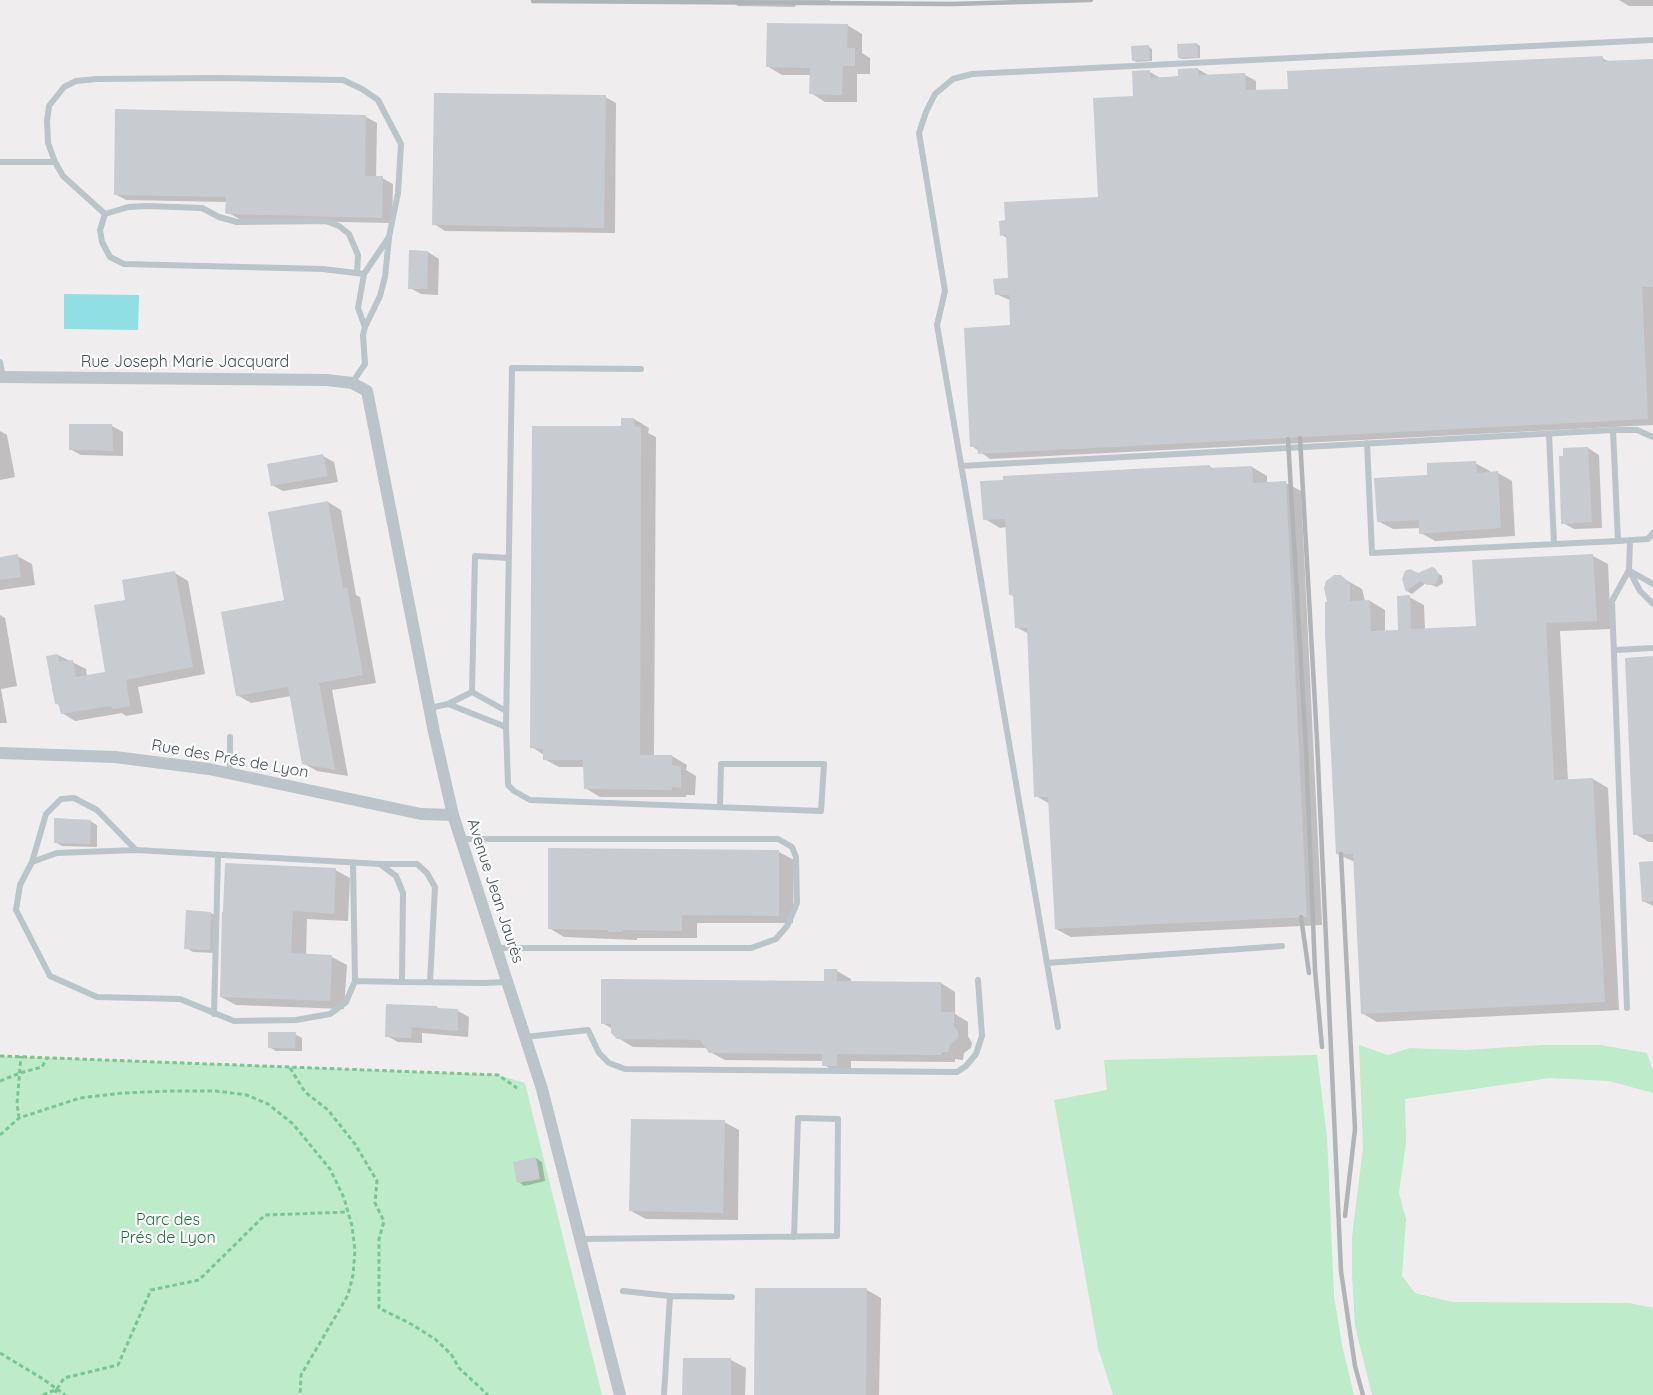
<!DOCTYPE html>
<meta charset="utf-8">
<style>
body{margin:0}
canvas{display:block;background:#f0edee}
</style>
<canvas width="1653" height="1395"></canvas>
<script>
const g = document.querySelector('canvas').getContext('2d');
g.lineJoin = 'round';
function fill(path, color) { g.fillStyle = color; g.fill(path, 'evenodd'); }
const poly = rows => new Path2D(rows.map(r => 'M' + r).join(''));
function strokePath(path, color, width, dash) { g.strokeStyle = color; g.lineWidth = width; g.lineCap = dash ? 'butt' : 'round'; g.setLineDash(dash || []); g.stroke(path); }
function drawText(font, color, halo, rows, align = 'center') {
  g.font = font + ' Quicksand,sans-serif'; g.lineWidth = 4.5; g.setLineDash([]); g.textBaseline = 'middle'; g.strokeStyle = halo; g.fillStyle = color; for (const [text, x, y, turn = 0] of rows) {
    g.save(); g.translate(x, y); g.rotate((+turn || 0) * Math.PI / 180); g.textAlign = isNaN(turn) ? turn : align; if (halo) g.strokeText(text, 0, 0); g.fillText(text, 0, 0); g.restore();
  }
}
const green = poly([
 [1359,1045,1388,1055,1410,1048,1465,1050,1542,1045,1601,1045,1647,1053,1653,1071,1653,1093,1609,1081,1550,1078,1405,1099,1406,1143,1399,1193,1406,1219,1402,1276,1415,1293,1452,1302,1629,1303,1653,1308,1653,1395,1372,1395,1355,1326,1352,1275,1352,1237,1363,1148],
 [1317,1055,1327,1137,1334,1296,1342,1345,1354,1395,1113,1395,1098,1348,1054,1100,1107,1090,1104,1060],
 [0,1056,498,1075,525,1083,602,1395,0,1395]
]);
const water = poly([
 [64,294,139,295,138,330,64,329]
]);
const shadow = poly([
 [728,0,830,0,830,5,796,5,795,7,738,6],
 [1619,0,1653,0,1653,6,1629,6],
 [847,25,862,34,862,53,870,58,870,74,857,74,857,102,825,102,811,93,811,75,782,75,767,66],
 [1197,44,1200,46,1200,58,1182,59,1179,58],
 [1149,47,1152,49,1152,61,1136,62,1133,60],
 [1602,58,1610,62,1653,60,1653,425,990,459,972,446,1012,326,1010,300,996,294,1009,280,1007,238,1002,235,1100,198,1135,98,1150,72,1162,79,1180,78,1198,69,1210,76,1245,75,1256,81,1256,91,1289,90],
 [605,97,616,103,615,233,445,231,434,224],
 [117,111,366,117,377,123,376,178,382,178,393,184,392,223,241,220,227,212,227,202,126,200,115,194],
 [428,252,439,259,438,295,421,294,410,288],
 [634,419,649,428,648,433,656,437,654,756,672,756,687,765,686,770,696,776,695,795,686,795,686,797,600,797,585,788,585,767,559,767,544,759,544,755,532,747,622,428],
 [112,426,123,432,123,456,81,455,70,449],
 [0,431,7,435,15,477,0,480],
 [1588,448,1599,455,1602,528,1574,529,1563,523],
 [323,456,334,462,338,482,283,491,272,485],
 [1475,463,1490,471,1490,473,1498,473,1512,481,1515,536,1435,541,1421,533,1421,528,1393,529,1378,521,1429,476],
 [1209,466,1214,469,1252,467,1267,476,1267,484,1286,483,1301,491,1322,925,1071,937,1056,929,1050,804,1036,796,1029,634,1016,627,1015,597,1011,595,1007,527,1000,528,985,519],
 [328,502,341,510,356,595,360,597,376,683,332,690,348,776,317,771,303,763,291,696,251,703,237,695,286,601],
 [17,556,32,564,35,585,0,590,0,558],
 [1593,556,1608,564,1611,629,1560,631,1568,780,1593,779,1608,788,1619,1010,1377,1022,1362,1013,1355,862,1337,854,1329,603,1339,576,1362,589,1365,601,1370,601,1385,610,1385,632,1400,631,1409,597,1424,605,1425,630,1477,627],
 [1432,569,1442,576,1443,583,1437,587,1426,583,1412,594,1407,591,1418,574],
 [175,573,188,581,205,674,138,687,143,713,126,716,122,713,75,721,62,713,60,706,56,703,58,655,86,669,87,676,107,673,127,601],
 [0,615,5,618,17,686,1,689,7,723,0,723],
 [1653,658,1653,842,1649,842,1635,834],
 [90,821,97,825,97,847,62,846,55,842],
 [779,852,794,860,793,923,697,923,697,938,637,938,637,940,564,937,549,928],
 [1653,862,1653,906,1643,901],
 [335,870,350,878,348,921,307,919,306,955,332,957,347,965,344,1009,236,1005,221,997,223,914],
 [211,913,218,917,217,953,193,952,186,948],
 [837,971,851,979,851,983,941,983,955,992,955,1014,968,1022,968,1036,972,1043,971,1048,964,1053,963,1060,955,1059,955,1062,851,1061,851,1073,838,1073,824,1065,824,1061,725,1060,710,1052,707,1048,633,1047,618,1038,613,1029,602,1023,825,982],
 [437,1007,441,1010,458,1011,469,1017,468,1037,422,1033,422,1043,398,1042,387,1036],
 [295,1034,302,1038,302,1051,276,1051,269,1047],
 [724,1122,739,1130,738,1220,646,1219,631,1211],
 [536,1158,542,1162,545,1181,524,1186,519,1182],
 [867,1290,881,1298,879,1395,755,1395],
 [731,1360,746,1368,745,1395,684,1395]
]);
const building = poly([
 [767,23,848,24,847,48,855,48,855,66,843,66,842,95,809,94,810,68,766,67],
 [1197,43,1198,57,1178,58,1177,44],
 [1149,45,1150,60,1132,61,1131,46],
 [1603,56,1603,61,1653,59,1653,287,1642,287,1648,419,978,454,977,447,970,447,964,328,1010,325,1009,295,995,295,993,279,1008,278,1006,235,1000,236,999,221,1005,220,1004,202,1098,197,1093,98,1133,96,1132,71,1150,70,1151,78,1178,76,1178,69,1198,68,1199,75,1245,73,1246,90,1288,89,1287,71],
 [434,93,606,95,604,228,432,225],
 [115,109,366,115,365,176,383,176,382,218,229,214,225,213,226,197,114,195],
 [409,250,428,251,427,289,408,289],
 [621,418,634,418,634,426,641,427,640,755,672,755,672,765,681,766,681,788,672,787,672,790,584,789,583,760,543,760,543,749,530,748,532,426,621,426],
 [69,424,112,424,113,451,69,450],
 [1588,447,1592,522,1561,524,1559,456,1563,456,1563,448],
 [323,454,328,476,271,486,267,464],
 [1476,461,1477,473,1498,471,1501,528,1419,534,1419,520,1377,522,1374,478,1427,475,1427,463],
 [1210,465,1210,468,1252,466,1253,483,1286,481,1307,917,1055,929,1048,797,1034,797,1027,628,1015,628,1013,595,1009,595,1005,519,983,520,980,481,1003,480,1003,476],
 [328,501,343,588,347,587,363,675,319,683,335,770,302,764,288,687,236,696,221,612,284,600,268,512],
 [18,554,21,577,0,580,0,557],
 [1593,554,1597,621,1546,623,1554,780,1593,778,1605,1002,1361,1014,1353,854,1336,854,1325,634,1325,602,1327,602,1324,588,1326,581,1334,575,1341,575,1350,583,1350,601,1370,600,1371,631,1398,630,1397,596,1410,595,1411,629,1476,626,1472,560],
 [1432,567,1436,569,1439,575,1436,584,1427,585,1420,581,1406,592,1402,579,1405,571,1410,569,1418,573],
 [175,571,193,667,126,680,130,706,112,709,111,706,61,714,58,703,55,704,46,656,58,654,59,662,73,660,76,677,105,672,94,605,125,600,122,580],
 [1653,656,1653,834,1633,835,1625,658],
 [54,818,91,820,90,844,54,843],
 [548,848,779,850,779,916,682,915,682,931,623,930,622,932,608,932,608,930,548,929],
 [1653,861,1653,901,1642,902,1639,862],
 [225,863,336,868,334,914,293,911,291,953,332,955,330,1001,220,997,222,912,223,912],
 [186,910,211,912,210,950,184,949],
 [824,969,837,969,837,981,941,982,941,1012,954,1012,954,1026,958,1032,958,1038,950,1045,948,1052,941,1052,941,1055,837,1054,837,1066,822,1066,822,1054,709,1053,700,1040,617,1039,611,1033,611,1024,601,1024,601,979,824,981],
 [386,1004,437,1006,437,1008,458,1009,458,1031,412,1027,411,1038,385,1037],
 [268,1032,296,1032,295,1048,268,1048],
 [631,1119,725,1120,723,1213,629,1211],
 [536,1157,540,1179,517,1183,513,1162],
 [755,1288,867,1288,866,1395,754,1395],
 [683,1358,731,1358,731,1395,682,1395]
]);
const path = poly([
 [0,1056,498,1075,517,1088],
 [290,1068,305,1092,328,1110,355,1144,377,1181,375,1203,384,1221,379,1239,379,1308,411,1324,435,1339,451,1354,459,1368,488,1395],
 [0,1081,20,1073,42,1067,47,1058],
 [19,1118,17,1104,21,1056],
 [0,1135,19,1118,80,1098,123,1093,170,1091,216,1091,247,1095,268,1104,293,1124,330,1169,344,1198,352,1226,355,1251,353,1275,348,1295,301,1375,300,1395],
 [0,1353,43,1379,65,1395],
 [57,1389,64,1378,118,1365,151,1290,199,1280,265,1215,348,1212],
 [43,1395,57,1389,54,1395]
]);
const service = poly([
 [0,162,55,162],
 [105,214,128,207,147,206,202,208,219,217,237,222,326,221,339,226,349,234,358,255,357,273],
 [365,327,380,296,385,277,389,238],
 [0,362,3,377],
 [641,369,512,368,506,727,508,785,514,791,530,800,821,811,824,764,721,764,720,807],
 [352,383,365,364,363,335,365,327,358,308,364,274,389,237,398,193,401,144,378,100,362,89,343,80,219,78,96,79,76,81,64,87,49,106,47,121,48,143,55,162,63,176,105,214,100,230,102,242,110,257,124,264,323,269,364,274],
 [1549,434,1554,544],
 [1653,437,1637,430,1613,430,1618,541,1648,539,1653,533],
 [1367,443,1372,553,1618,541],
 [961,466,1613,430],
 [1629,570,1640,591,1653,604],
 [1630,571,1653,584],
 [1615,650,1653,648],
 [472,692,448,704,506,727],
 [430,708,448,704],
 [506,711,472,692,475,556,509,558],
 [230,737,230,774],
 [461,839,778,839,792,847,796,857,797,903,787,926,776,939,751,948,496,948],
 [32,862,46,814,61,799,74,798,97,810,136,850],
 [353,863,355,981],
 [381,864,417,864,427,873,435,887,430,982],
 [1047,963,1282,946],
 [402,982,403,893,396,876,380,864,136,850,57,853,32,862,20,885,16,910,50,976,97,997,180,999,234,1021,296,1020,330,1014,346,1002,355,981,402,982,484,983,507,982],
 [1627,1008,1612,601,1629,570,1630,540],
 [214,1014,218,855],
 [1058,1027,937,325,945,291,919,133,926,112,935,94,953,79,972,74,1653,40],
 [525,1037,588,1030,599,1053,609,1063,625,1069,957,1072,966,1066,976,1054,982,1036,978,980],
 [581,1239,837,1236,838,1119,798,1118,794,1237],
 [623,1291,670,1296],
 [664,1395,670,1296,732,1297]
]);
const minor = poly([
 [0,377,327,380,352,383,367,391,434,732,453,815,542,1089,620,1395],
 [0,753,115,757,209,769,421,814,453,815]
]);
const rail = poly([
 [533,1,952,4,1091,0],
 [1300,438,1317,740,1341,1271,1355,1366,1363,1395],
 [1288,439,1306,750,1315,970,1322,1047],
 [1341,854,1355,1129,1345,1216],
 [1301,917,1309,973]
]);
const streetNames = [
 ["Rue Joseph Marie Jacquard",185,362],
 ["Rue des Prés de Lyon",230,759,10],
 ["Avenue Jean Jaurès",495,891,72]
];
const parkNames = [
 ["Parc des",168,1220],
 ["Prés de Lyon",168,1238]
];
fill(green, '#beebc9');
fill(water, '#8fdfe5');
fill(shadow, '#0003');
fill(building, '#c8cbcf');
strokePath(path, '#79c695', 3, [4.5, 3]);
strokePath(service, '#bac4c9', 6);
strokePath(minor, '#bac4c9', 12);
strokePath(rail, '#b0b4b7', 4.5);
drawText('16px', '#475359', '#fff', streetNames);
drawText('16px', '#1d753c', '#fff', parkNames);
</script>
